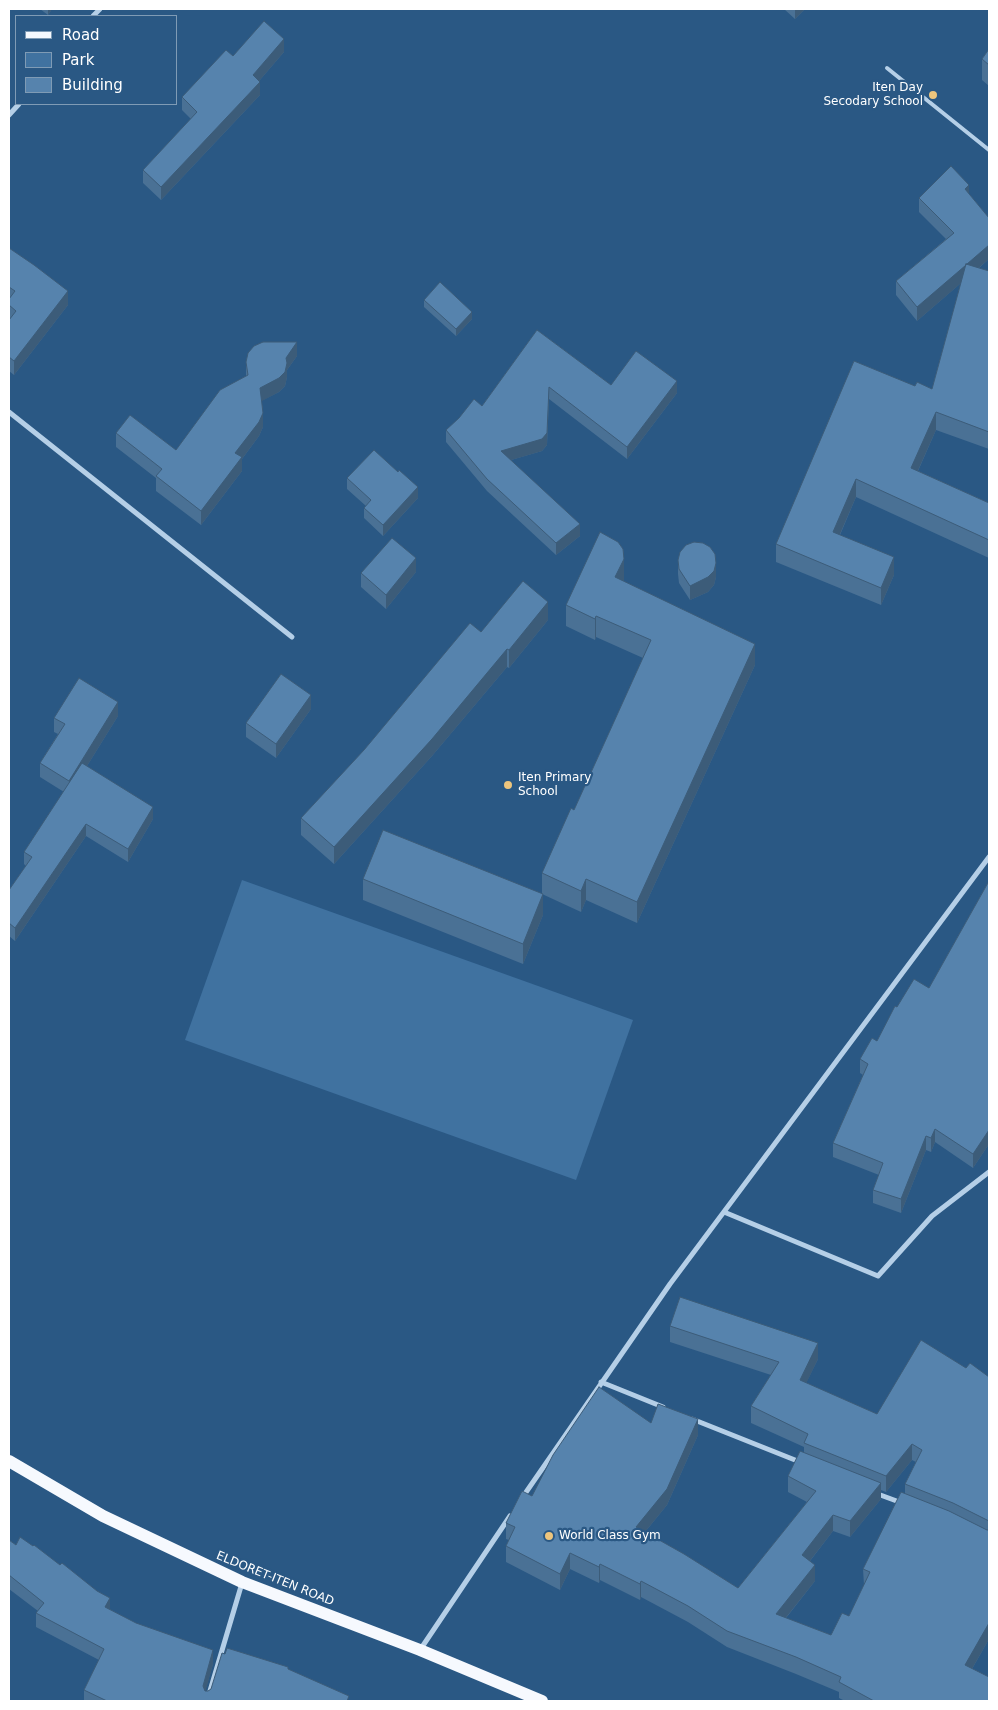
<!DOCTYPE html>
<style>
body{margin:0}
#map{position:relative;width:998px;height:1710px;overflow:hidden;background:#2a5884;font-family:"DejaVu Sans",sans-serif}
canvas{display:block}
.frame{position:absolute;inset:0;border:10px solid #fff;pointer-events:none}
.legend{position:absolute;left:15px;top:15px;width:162px;height:90px;box-sizing:border-box;background:#2a5884;border:1px solid #7f9bb5;margin:0;padding:6px 9px;list-style:none;font-size:15px;color:#fff}
.legend li{display:flex;align-items:center;gap:10px;height:25px}
.legend b{width:25px;border:1px solid #7f9bb5}
</style>
<div id="map">
<canvas width="998" height="1710"></canvas>
<div class="frame"></div>
<ul class="legend">
<li><b style="height:6px;background:#f6f9fe"></b>Road</li>
<li><b style="height:14px;background:#4072a0"></b>Park</li>
<li><b style="height:14px;background:#5683ad"></b>Building</li>
</ul>
</div>
<script>
const g = document.querySelector('canvas').getContext('2d');
g.lineJoin = 'round';
function fill(path, color) { g.fillStyle = color; g.fill(path, 'evenodd'); }
const poly = rows => new Path2D(rows.map(r => 'M' + r).join(''));
function strokePath(path, color, width, dash) { g.strokeStyle = color; g.lineWidth = width; g.lineCap = dash ? 'butt' : 'round'; g.setLineDash(dash || []); g.stroke(path); }
function drawText(font, color, halo, rows, align = 'center') {
  g.font = font + ' "DejaVu Sans",sans-serif'; g.lineWidth = 4.5; g.setLineDash([]); g.textBaseline = 'middle'; g.strokeStyle = halo; g.fillStyle = color; for (const [text, x, y, turn = 0] of rows) {
    g.save(); g.translate(x, y); g.rotate((+turn || 0) * Math.PI / 180); g.textAlign = isNaN(turn) ? turn : align; if (halo) g.strokeText(text, 0, 0); g.fillText(text, 0, 0); g.restore();
  }
}
const green = poly([
 [242,880,633,1020,576,1180,185,1040]
]);
const service = poly([
 [887,68,989,150]
]);
const minor = poly([
 [93,16,100,9],
 [9,115,19,104],
 [9,412,292,637],
 [724,1212,878,1276,932,1216,989,1172],
 [601,1382,663,1407],
 [692,1419,800,1462],
 [875,1493,902,1503],
 [522,1498,670,1284,989,857],
 [420,1650,510,1516],
 [207,1701,242,1583]
]);
const primary = poly([
 [9,1461,103,1516,242,1582,420,1650,542,1701]
]);
const wall = poly([
 [40,9,52,9,48,15],
 [784,9,805,9,795,19],
 [989,49,989,86,982,80,982,59],
 [284,52,259,81,260,95,161,200,143,183,143,170,191,119,182,110,182,97,233,56],
 [969,194,989,218,989,259,979,268,989,271,989,449,936,430,918,471,989,503,989,558,856,497,840,535,894,575,881,605,776,562,776,544,915,386,932,389,961,283,917,321,896,295,896,281,946,239,919,212,919,198],
 [9,248,68,305,14,375,9,371],
 [424,300,472,319,456,336,424,307],
 [537,330,611,385,677,393,627,459,549,399,547,445,542,451,511,460,580,536,556,555,487,491,446,442,446,430,482,406],
 [297,356,287,370,287,377,285,386,279,392,261,401,263,427,259,436,242,459,242,471,201,525,156,491,156,478,116,447,116,433,176,450,246,376,246,362],
 [347,478,418,498,383,536,364,518,364,508,366,506,347,489],
 [678,560,716,577,714,585,708,592,690,600,679,583,678,574],
 [416,572,386,609,361,587,361,573],
 [624,580,623,582,755,665,637,923,586,900,581,912,542,894,542,873,574,810,643,658,596,637,595,640,566,626,566,605],
 [548,620,509,668,507,667,432,756,334,864,301,835,301,818,481,632],
 [311,709,276,758,246,737,246,723],
 [118,716,87,766,153,819,128,862,86,836,15,941,9,936,9,890,26,866,24,864,24,852,64,792,40,777,40,763,58,734,54,732,54,718],
 [363,879,543,915,523,964,363,900],
 [989,881,989,1144,973,1168,935,1142,931,1152,926,1150,901,1213,873,1203,873,1190,879,1175,833,1157,833,1143,863,1075,860,1073,860,1059,877,1041,897,1007,929,988],
 [670,1326,818,1359,806,1383,877,1414,966,1368,989,1377,989,1639,972,1669,989,1701,845,1701,839,1698,839,1692,796,1674,727,1647,688,1622,641,1597,640,1600,600,1580,599,1583,570,1569,560,1590,506,1562,506,1546,509,1540,506,1539,506,1523,532,1496,651,1423,698,1435,667,1505,645,1532,738,1588,807,1502,788,1492,788,1476,804,1452,804,1447,751,1423,751,1406,771,1375,670,1342],
 [912,1460,916,1462,905,1484,905,1493,863,1569,864,1585,849,1616,831,1635,786,1618,815,1581,810,1561,833,1531,850,1537,881,1499,881,1490,886,1492],
 [9,1540,110,1610,213,1664,205,1691,208,1691,288,1669,349,1701,84,1701,84,1690,99,1660,36,1627,36,1613,38,1611,9,1589]
]);
const shadedWall = poly([
 [48,9,52,9,48,15],
 [795,9,805,9,795,19],
 [284,39,284,52,253,88,253,75],
 [260,82,260,95,161,200,161,187],
 [969,185,969,199,965,189],
 [989,245,989,259,917,321,917,307],
 [68,291,68,305,14,375,14,361],
 [472,312,472,319,456,336,456,329],
 [297,342,297,356,287,370,287,377,285,386,279,392,260,402,260,388,286,358],
 [677,381,677,393,627,459,627,447],
 [549,387,547,445,542,451,501,463,501,451],
 [936,412,936,430,911,486,911,468],
 [263,413,263,427,259,436,242,459,242,471,201,525,201,511,235,453],
 [856,479,856,497,833,550,833,532],
 [418,487,418,498,383,536,383,525],
 [580,524,580,536,556,555,556,543],
 [894,557,894,575,881,605,881,588],
 [416,558,416,572,386,609,386,595],
 [624,559,624,580,615,598,615,577],
 [716,563,716,577,714,585,708,592,690,600,690,586],
 [548,602,548,620,509,668,509,650],
 [596,616,596,637,595,640,595,619],
 [755,644,755,665,637,923,637,902],
 [507,649,507,667,432,756,334,864,334,847],
 [311,695,311,709,276,758,276,744],
 [118,702,118,716,69,795,69,781],
 [153,807,153,819,128,862,128,849],
 [86,824,86,836,15,941,15,928],
 [586,879,586,900,581,912,581,891],
 [543,894,543,915,523,964,523,944],
 [935,1129,935,1142,931,1152,931,1138],
 [989,1130,989,1144,973,1168,973,1154],
 [926,1136,926,1150,901,1213,901,1199],
 [818,1343,818,1359,800,1396,800,1380],
 [698,1419,698,1435,667,1505,636,1543,636,1527],
 [912,1444,912,1460,886,1492,886,1476],
 [881,1483,881,1499,850,1537,850,1521],
 [833,1515,833,1531,802,1571,802,1555],
 [570,1553,570,1569,560,1590,560,1574],
 [600,1564,600,1580,599,1583,599,1567],
 [815,1565,815,1581,776,1630,776,1614],
 [641,1581,641,1597,640,1600,640,1584],
 [110,1598,110,1612,105,1607],
 [989,1623,989,1639,965,1681,965,1665],
 [213,1650,213,1664,203,1700,203,1686]
]);
const building = poly([
 [264,21,284,39,253,75,260,82,161,187,143,170,197,112,182,97,226,50,233,56,264,21],
 [989,49,989,65,982,59,989,49],
 [951,166,969,185,965,189,989,218,989,245,967,264,966,264,966,265,917,307,896,281,954,233,919,198,951,166],
 [9,248,34,265,68,291,14,361,9,357,9,320,16,311,9,305,9,299,15,291,9,287,9,248],
 [966,264,989,271,989,432,936,412,911,468,989,503,989,540,856,479,833,532,894,557,881,588,776,544,854,361,915,386,917,382,932,389,966,264],
 [440,282,472,312,456,329,424,300,440,282],
 [537,330,611,385,636,351,677,381,627,447,549,387,547,433,542,439,501,451,580,524,556,543,487,479,446,430,459,418,474,399,482,406,537,330],
 [263,342,297,342,286,358,287,363,285,372,279,378,260,388,263,413,259,422,235,453,242,457,201,511,156,476,162,469,116,433,130,415,176,450,220,390,248,375,246,362,248,353,254,346,263,342],
 [374,450,398,472,399,470,418,487,383,525,364,508,371,500,347,478,374,450],
 [600,532,618,542,623,549,624,559,615,577,755,644,637,902,586,879,581,891,542,873,571,808,574,810,651,640,596,616,595,619,566,605,600,532],
 [392,538,416,558,386,595,361,573,392,538],
 [694,542,703,543,710,547,715,554,716,563,714,571,708,577,690,586,679,569,678,560,680,552,686,545,694,542],
 [523,581,548,602,509,650,507,649,432,739,334,847,301,818,364,750,470,623,481,632,523,581],
 [281,674,311,695,276,744,246,723,281,674],
 [79,678,118,702,69,781,40,763,65,724,54,718,79,678],
 [82,763,153,807,128,849,86,824,15,928,9,923,9,890,32,857,24,852,82,763],
 [383,830,543,894,523,944,363,879,383,830],
 [989,881,989,1130,973,1154,935,1129,931,1138,926,1136,901,1199,873,1190,883,1163,833,1143,868,1064,860,1059,872,1038,877,1041,895,1006,897,1007,914,979,929,988,989,881],
 [680,1297,818,1343,800,1380,877,1414,921,1340,966,1368,970,1363,989,1377,989,1521,953,1503,905,1484,922,1450,912,1444,886,1476,804,1443,808,1434,751,1406,779,1362,670,1326,680,1297],
 [599,1387,651,1423,658,1404,698,1419,667,1489,636,1527,684,1554,738,1588,816,1491,788,1476,800,1451,881,1483,850,1521,833,1515,802,1555,815,1565,776,1614,831,1635,842,1613,849,1616,870,1572,863,1569,901,1492,949,1511,987,1530,989,1530,989,1623,965,1665,989,1677,989,1701,874,1701,839,1682,841,1677,796,1657,727,1631,688,1606,641,1581,640,1584,600,1564,599,1567,570,1553,560,1574,506,1546,515,1527,506,1523,522,1491,532,1496,553,1455,599,1387],
 [20,1537,33,1546,34,1545,60,1565,62,1563,97,1591,110,1598,105,1607,136,1623,213,1650,203,1686,205,1691,208,1691,211,1689,222,1653,225,1654,227,1648,288,1667,288,1669,349,1696,347,1701,107,1701,84,1690,104,1649,36,1613,44,1603,9,1575,9,1540,16,1545,20,1537]
]);
const markers = [
 [933,95,5,"#edc57d"],
 [508,785,5,"#edc57d"],
 [549,1536,5,"#edc57d"]
];
const poiNames = [
 ["Iten Day",923,88,"right"],
 ["Secodary School",923,102,"right"],
 ["Iten Primary",518,778],
 ["School",518,792],
 ["World Class Gym",559,1536]
];
const streetNames = [
 ["ELDORET-ITEN ROAD",275,1579,22]
];
fill(green, '#4072a0');
strokePath(service, '#b5cfe7', 4);
strokePath(minor, '#b5cfe7', 5);
strokePath(primary, '#f6f9fe', 12);
fill(wall, '#4a7195');
fill(shadedWall, '#3c5c79');
fill(building, '#5683ad');
strokePath(building, '#3c5c79', 1);
for (const [x, y, r, color] of markers) { const dot = new Path2D(); dot.arc(x, y, r, 0, 2 * Math.PI); g.fillStyle = color; g.fill(dot); strokePath(dot, '#2a5884', 2); }
drawText('12px', '#fff', '#2a5884', poiNames, 'left');
drawText('12px', '#fff', '#2a5884', streetNames);
</script>
